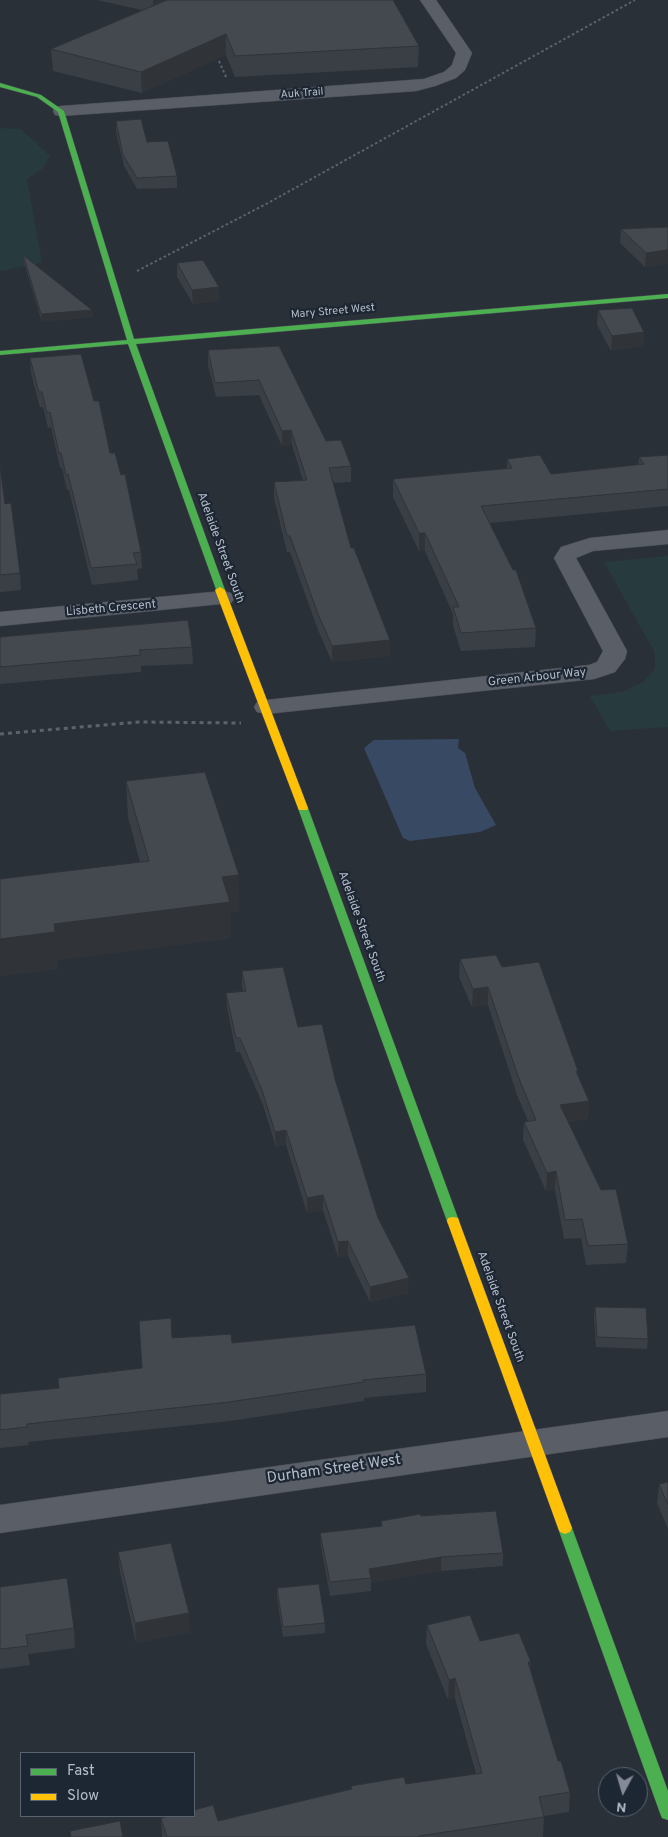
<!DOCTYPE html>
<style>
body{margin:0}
#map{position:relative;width:668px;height:1837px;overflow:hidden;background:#2a3038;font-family:Overpass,sans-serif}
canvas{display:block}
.legend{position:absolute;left:20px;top:1752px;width:175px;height:65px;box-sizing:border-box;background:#1d2633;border:1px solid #59626f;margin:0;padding:6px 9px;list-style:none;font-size:15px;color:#b4bcc9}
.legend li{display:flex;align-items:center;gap:10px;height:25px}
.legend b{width:25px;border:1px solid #59626f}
.north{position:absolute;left:598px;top:1767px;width:50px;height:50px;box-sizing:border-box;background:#1d2633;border:1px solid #59626f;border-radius:50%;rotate:186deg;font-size:14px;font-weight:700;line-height:20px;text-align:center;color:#b4bcc9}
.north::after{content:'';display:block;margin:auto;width:18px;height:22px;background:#848b96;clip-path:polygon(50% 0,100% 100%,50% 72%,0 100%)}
</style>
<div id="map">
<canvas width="668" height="1837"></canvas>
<ul class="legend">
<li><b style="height:6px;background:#4caf50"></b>Fast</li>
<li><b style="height:6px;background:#ffc107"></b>Slow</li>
</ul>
<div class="north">N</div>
</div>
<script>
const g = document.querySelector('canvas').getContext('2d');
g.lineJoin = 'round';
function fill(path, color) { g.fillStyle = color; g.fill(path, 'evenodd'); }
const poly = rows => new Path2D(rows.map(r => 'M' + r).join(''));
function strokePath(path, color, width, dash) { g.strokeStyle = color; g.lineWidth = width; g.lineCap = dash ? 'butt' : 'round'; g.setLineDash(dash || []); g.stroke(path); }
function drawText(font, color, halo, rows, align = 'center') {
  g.font = font + ' Overpass,sans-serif'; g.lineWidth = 4.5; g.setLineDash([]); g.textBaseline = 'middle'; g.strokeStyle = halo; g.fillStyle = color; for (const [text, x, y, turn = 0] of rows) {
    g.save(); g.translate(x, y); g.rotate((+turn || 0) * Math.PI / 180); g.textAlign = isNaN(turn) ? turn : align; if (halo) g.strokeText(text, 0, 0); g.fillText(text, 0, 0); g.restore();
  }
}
const green = poly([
 [0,128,21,129,50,156,42,169,27,179,42,263,0,271],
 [668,556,668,727,610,731,590,696,622,692,643,682,655,669,655,653,604,562]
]);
const water = poly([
 [459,739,458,748,465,753,475,788,496,825,480,832,410,841,403,838,364,748,374,740]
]);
const pathFar1 = poly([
 [219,61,226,77],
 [137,271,268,203,635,0]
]);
const path = poly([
 [0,734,139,722,241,723]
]);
const street = poly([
 [420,0,436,0,472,53,465,70,456,78,435,86,416,91,61,116,55,115,53,111,55,107,61,106,424,79,444,72,452,65,456,53,420,0],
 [668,530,668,544,593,551,576,558,627,651,625,659,615,672,594,679,266,714,257,712,254,707,257,702,266,700,589,665,597,662,603,651,554,558,561,547,590,538,668,530],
 [223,591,231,593,235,598,231,603,0,626,0,612,223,591],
 [668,1411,668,1437,0,1533,0,1505,668,1411]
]);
const fast = poly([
 [0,83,41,95,64,111,134,339,668,294,668,298,136,344,225,590,223,592,217,592,128,344,0,355,0,351,127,340,58,112,37,97,0,87,0,83],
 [303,805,308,808,459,1221,458,1224,448,1224,447,1221,298,808,303,805],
 [565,1522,570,1524,572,1528,668,1791,668,1820,662,1818,660,1813,558,1528,560,1524,565,1522]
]);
const slow = poly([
 [220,587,225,590,308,808,307,810,299,810,298,808,215,590,220,587],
 [453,1217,458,1218,459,1221,572,1528,570,1532,565,1534,560,1532,558,1528,447,1221,448,1218,453,1217]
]);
const wall = poly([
 [97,0,393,0,419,46,418,67,235,77,226,55,142,93,53,71,51,49,142,10],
 [116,121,147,142,177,176,177,188,137,189,124,166,116,132],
 [668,227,668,264,645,267,620,243,621,229],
 [23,255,92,310,93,317,42,322,24,263],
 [177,263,220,301,193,304,177,277],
 [598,310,644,332,643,346,611,351,597,325],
 [279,346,326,441,351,466,351,482,333,483,351,548,390,656,332,662,318,630,290,552,287,552,274,498,274,482,303,481,292,445,282,446,259,395,216,397,208,365,208,350],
 [30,358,94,401,141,552,142,568,137,569,138,580,92,585,69,490,67,490,62,468,60,468,51,427,48,428,43,407,40,407,39,404,31,373],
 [668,455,668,506,490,523,536,628,535,647,461,651,453,626,453,614,425,551,419,551,393,497,393,479,507,469,507,459,551,474,638,465,639,457],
 [0,466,5,504,20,573,21,590,0,592],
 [0,637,192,647,193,664,141,666,141,672,0,684],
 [126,781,240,911,231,912,231,938,57,960,58,969,0,976,140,862,128,817],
 [460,959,502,967,578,1071,578,1076,589,1101,588,1119,568,1122,628,1244,626,1263,586,1265,581,1238,564,1239,555,1190,546,1191,523,1140,524,1122,528,1121,517,1095,488,1005,472,1007,459,977],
 [242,971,298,1027,335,1079,378,1218,408,1293,370,1302,348,1256,338,1257,323,1210,307,1213,286,1145,276,1147,263,1105,240,1052,236,1052,227,1007,226,993,243,991,242,986],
 [595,1307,648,1339,647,1349,596,1347,594,1317],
 [172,1338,232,1343,426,1374,426,1392,364,1398,364,1401,230,1421,28,1442,29,1445,0,1448,0,1394,59,1388,142,1368],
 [668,1482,668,1529,657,1503,659,1484],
 [421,1516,503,1553,503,1566,441,1571,371,1583,371,1591,330,1596,321,1546,320,1533,381,1526,381,1521],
 [118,1552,190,1632,136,1643,120,1572],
 [0,1587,74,1628,75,1648,28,1654,30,1665,0,1669],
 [277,1588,325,1623,325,1633,283,1637,277,1598],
 [427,1625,480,1641,531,1662,531,1672,558,1761,570,1792,569,1812,544,1816,543,1837,162,1837,161,1818,218,1821,351,1789,351,1786,406,1784,476,1774,455,1698,448,1700,426,1644]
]);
const shadedWall = poly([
 [153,0,183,0,153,13],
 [226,34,226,55,142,93,141,72],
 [668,250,668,264,645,267,646,253],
 [219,287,220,301,193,304,192,290],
 [92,310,93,317,42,322,41,314],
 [644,332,643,346,611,351,612,336],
 [291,430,292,445,282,446,282,431],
 [419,533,425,533,425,551,419,551],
 [390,640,390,656,332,662,332,646],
 [239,875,240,911,231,912,231,938,57,960,58,969,0,976,0,939,222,877],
 [488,987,488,1005,472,1007,473,989],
 [589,1101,588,1119,559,1124,560,1105],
 [286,1130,286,1145,276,1147,275,1132],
 [556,1171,555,1190,546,1191,547,1173],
 [323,1195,323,1210,307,1213,307,1198],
 [348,1241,348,1256,338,1257,338,1242],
 [409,1278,408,1293,370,1302,370,1287],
 [441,1557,441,1571,371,1583,371,1578,369,1569],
 [189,1613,190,1632,136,1643,135,1623],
 [528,1662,531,1662,530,1681],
 [455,1678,455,1698,448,1700,449,1680]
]);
const building = poly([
 [167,0,393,0,419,46,235,56,226,34,141,72,51,49,167,0],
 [141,119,147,142,168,141,177,176,137,178,123,155,116,121,141,119],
 [668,227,668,250,646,253,621,229,668,227],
 [23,255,92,310,41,314,23,255],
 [203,260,219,287,192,290,177,263,203,260],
 [632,308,644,332,612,336,598,310,632,308],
 [279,346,326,441,341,440,351,466,329,468,351,548,354,548,390,640,332,646,318,614,290,536,287,536,274,482,307,480,291,430,282,431,259,380,215,383,208,350,279,346],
 [81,354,94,401,99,401,110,453,115,453,121,475,125,474,141,552,133,553,137,564,91,568,68,474,66,475,61,453,59,453,50,412,47,413,42,392,39,392,38,389,30,358,81,354],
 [540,455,551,474,644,464,639,457,668,455,668,489,481,506,513,570,516,570,536,628,461,633,453,607,459,607,425,533,419,533,393,479,512,468,507,459,540,455],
 [0,466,5,504,11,503,20,573,0,575,0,466],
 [188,620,192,647,139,650,141,655,0,667,0,637,188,620],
 [205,772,239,875,222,877,230,902,54,924,55,932,0,939,0,879,149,861,126,781,205,772],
 [496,955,502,967,539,962,578,1071,576,1071,589,1101,560,1105,601,1190,616,1189,628,1244,588,1246,582,1219,565,1220,556,1171,547,1173,524,1122,536,1120,518,1076,488,987,473,989,460,959,496,955],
 [283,967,298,1027,322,1024,335,1079,378,1218,409,1278,370,1287,348,1241,338,1242,323,1195,307,1198,286,1130,275,1132,262,1090,240,1038,236,1038,226,993,246,991,242,971,283,967],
 [595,1307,646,1308,648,1339,597,1337,595,1307],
 [171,1318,172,1338,231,1334,232,1343,415,1325,426,1374,363,1380,364,1382,229,1402,27,1424,27,1427,0,1430,0,1394,59,1388,58,1378,142,1368,139,1321,171,1318],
 [668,1482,668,1505,659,1484,668,1482],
 [496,1511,503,1553,441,1557,369,1569,371,1578,330,1582,320,1533,382,1526,381,1521,420,1514,421,1516,496,1511],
 [171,1543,189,1613,135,1623,118,1552,171,1543],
 [67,1578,74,1628,26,1635,28,1646,0,1649,0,1587,67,1578],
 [319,1584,325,1623,283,1627,277,1588,319,1584],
 [470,1615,480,1641,519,1633,531,1662,528,1662,558,1761,561,1761,570,1792,539,1797,544,1817,419,1836,419,1837,167,1837,161,1818,169,1816,194,1816,194,1810,213,1805,218,1821,352,1789,351,1786,404,1777,406,1784,482,1773,455,1678,449,1680,427,1625,470,1615],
 [120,1821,123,1837,71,1837,70,1831,120,1821]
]);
const farStreetnames = [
 ["Auk Trail",302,94,-4],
 ["Mary Street West",333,312,-5]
];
const streetNames = [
 ["Adelaide Street South",220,548,70],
 ["Lisbeth Crescent",111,609,-5],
 ["Green Arbour Way",537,678,-6],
 ["Adelaide Street South",361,927,70],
 ["Adelaide Street South",500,1307,70]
];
const nearStreetnames = [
 ["Durham Street West",334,1470,-8]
];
fill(green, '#273a3e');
fill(water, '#384963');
strokePath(street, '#484c53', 1);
strokePath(fast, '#484c53', 1);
strokePath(slow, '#484c53', 1);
strokePath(pathFar1, '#5d636a', 2, [2.5, 2.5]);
strokePath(path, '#5d636a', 3, [4, 4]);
fill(street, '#5a5e66');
fill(fast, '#4caf50');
fill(slow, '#ffc107');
fill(wall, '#3a3f45');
fill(shadedWall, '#303338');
fill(building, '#444950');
strokePath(building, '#303338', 1);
drawText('11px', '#b4bcc9', '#1d2633', farStreetnames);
drawText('12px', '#b4bcc9', '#1d2633', streetNames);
drawText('15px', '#b4bcc9', '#1d2633', nearStreetnames);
</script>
